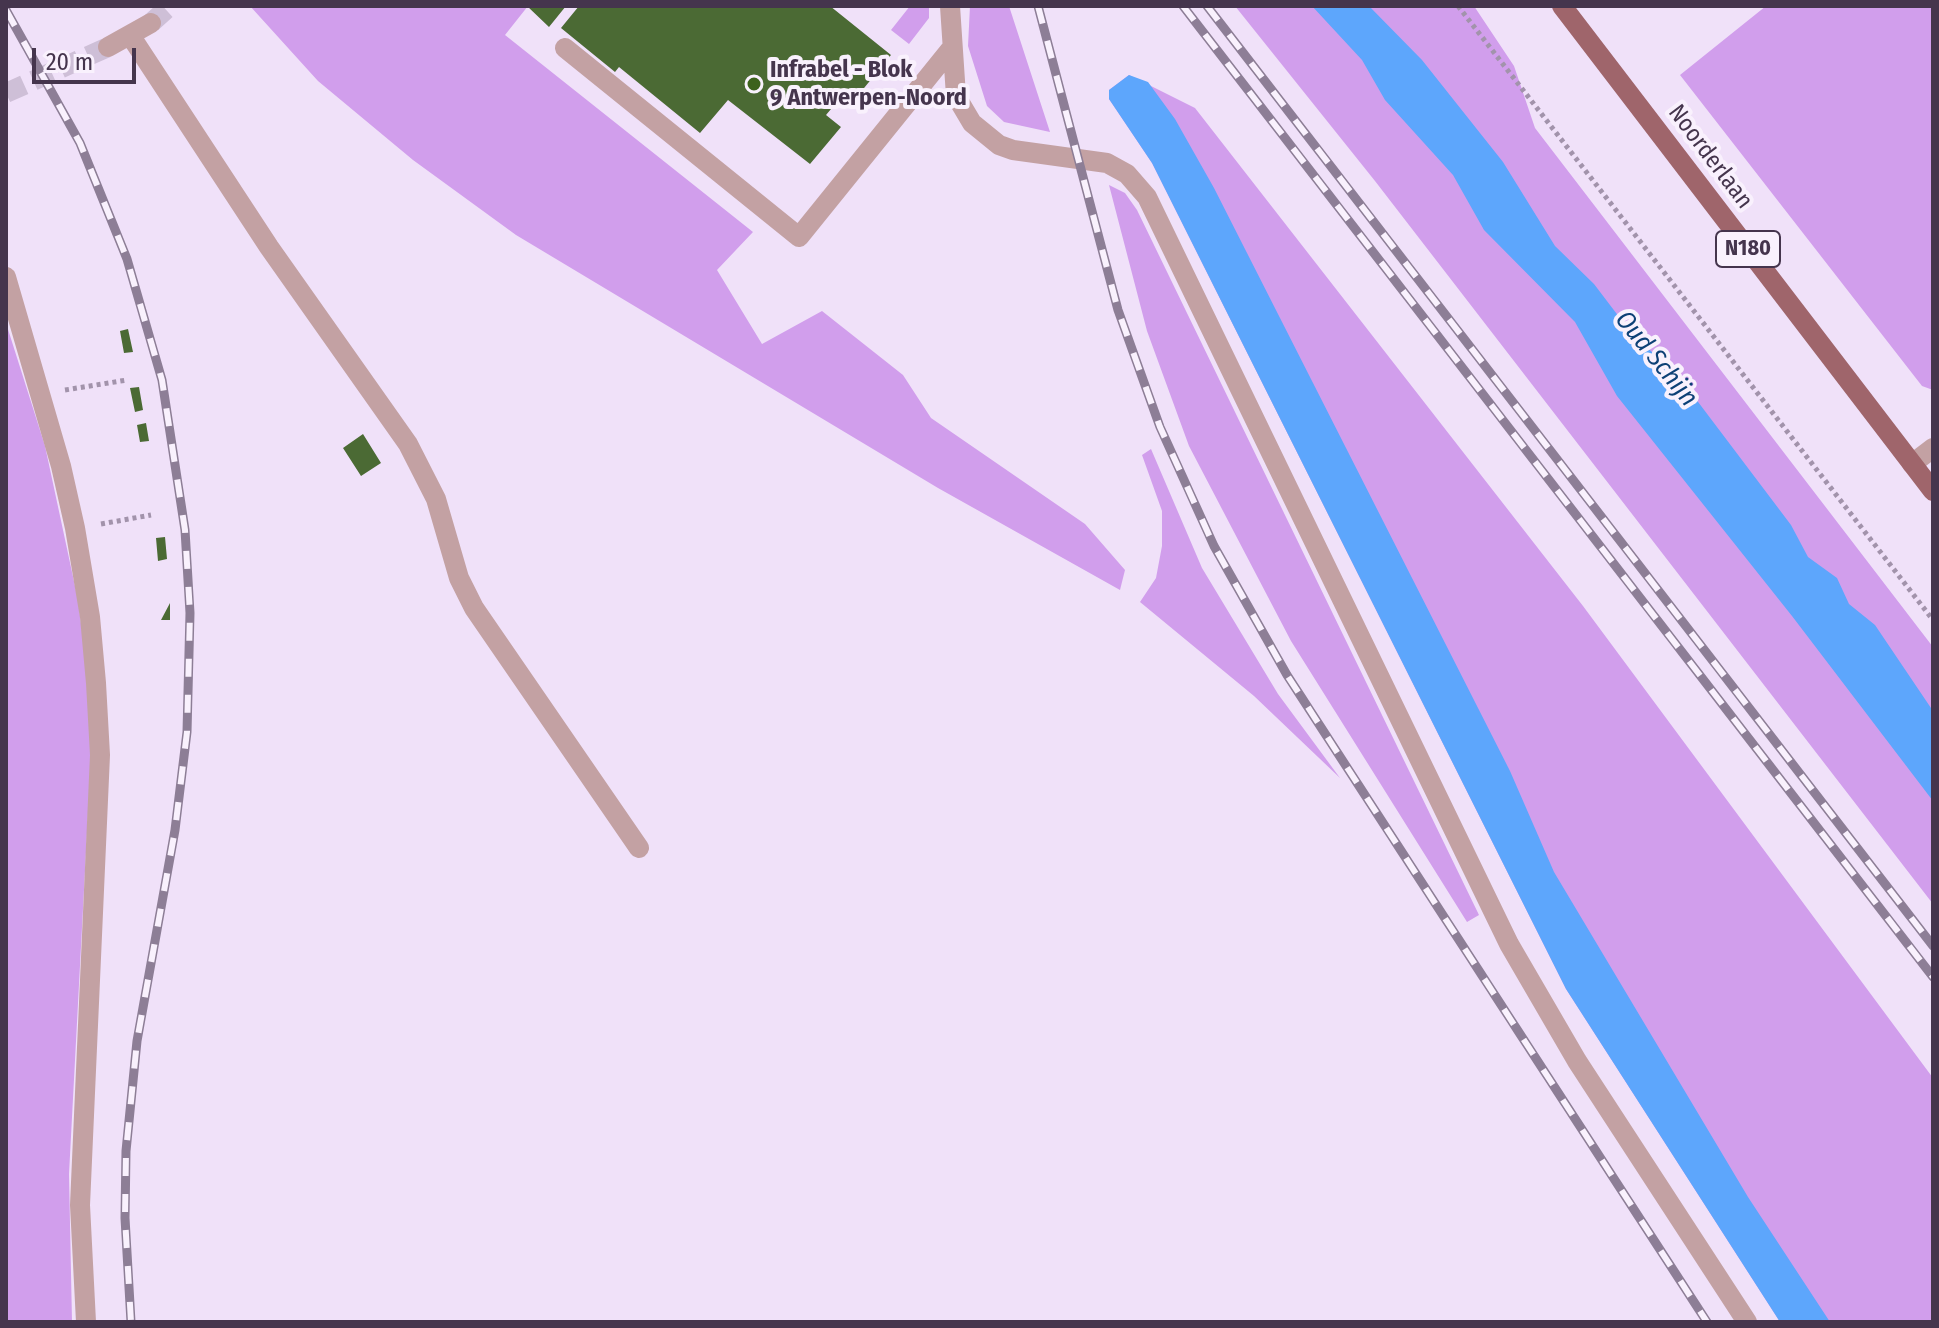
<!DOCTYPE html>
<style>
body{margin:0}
#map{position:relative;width:1939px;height:1328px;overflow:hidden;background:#f0e1f9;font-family:"Fira Sans Condensed",sans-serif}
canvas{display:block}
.frame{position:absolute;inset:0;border:8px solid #45354d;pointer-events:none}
.scale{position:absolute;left:32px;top:48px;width:104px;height:36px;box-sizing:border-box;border:4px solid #45354d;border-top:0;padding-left:10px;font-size:24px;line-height:28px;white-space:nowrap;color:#45354d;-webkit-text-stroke:6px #f9f1fd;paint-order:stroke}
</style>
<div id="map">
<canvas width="1939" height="1328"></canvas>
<div class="frame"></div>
<div class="scale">20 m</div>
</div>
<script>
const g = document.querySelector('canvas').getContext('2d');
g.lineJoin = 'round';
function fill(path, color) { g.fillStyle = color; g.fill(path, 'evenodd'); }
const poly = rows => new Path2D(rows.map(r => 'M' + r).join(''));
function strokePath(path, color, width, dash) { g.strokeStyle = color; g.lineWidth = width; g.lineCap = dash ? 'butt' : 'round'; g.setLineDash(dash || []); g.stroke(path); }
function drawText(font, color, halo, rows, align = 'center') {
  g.font = font + ' "Fira Sans Condensed",sans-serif'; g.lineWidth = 8; g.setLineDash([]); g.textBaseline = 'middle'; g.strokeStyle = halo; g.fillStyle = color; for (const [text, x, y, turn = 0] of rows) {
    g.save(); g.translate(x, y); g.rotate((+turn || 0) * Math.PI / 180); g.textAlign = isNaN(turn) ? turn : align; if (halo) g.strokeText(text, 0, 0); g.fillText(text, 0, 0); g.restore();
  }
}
const green = poly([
 [250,6,528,6,505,35,753,232,717,270,762,344,822,311,903,375,931,418,1085,524,1125,570,1120,590,938,488,516,235,413,160,318,81],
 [910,6,929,8,929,18,909,44,891,30],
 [970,6,1009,6,1050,132,1004,122,987,106,968,46],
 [1235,6,1474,6,1514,66,1535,128,1933,647,1933,904,1375,181],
 [1766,6,1933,6,1933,390,1922,386,1680,75],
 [1129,75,1195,108,1583,606,1933,1078,1933,1322,1780,1322,1566,989,1152,163,1109,99,1109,90],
 [1109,185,1125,193,1137,210,1479,915,1467,922,1291,641,1189,446,1147,331],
 [6,323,45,446,78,600,90,694,91,757,69,1174,72,1322,6,1322],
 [1151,449,1202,568,1278,694,1340,778,1254,696,1140,602,1156,578,1162,546,1162,511,1142,455]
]);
const water = poly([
 [1312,6,1369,6,1422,60,1503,162,1555,246,1594,284,1629,330,1683,382,1791,525,1808,557,1837,578,1849,604,1875,625,1933,711,1933,801,1792,616,1617,396,1575,322,1484,230,1453,175,1385,100,1362,60],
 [1129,75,1148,82,1175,119,1214,188,1510,771,1554,872,1748,1197,1830,1322,1780,1322,1566,989,1152,163,1109,99,1109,90]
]);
const building = poly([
 [527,6,566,6,549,27],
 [579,6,830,6,891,55,851,104,842,96,826,115,841,127,810,164,728,100,700,133,619,67,615,72,561,28],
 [128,329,133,352,124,353,120,331],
 [139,387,143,410,135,412,130,388],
 [146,423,149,441,140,442,137,425],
 [363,434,381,463,361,476,343,448],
 [165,537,167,559,158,561,156,538],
 [170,603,170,620,161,620]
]);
const minorTunnel = poly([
 [151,23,170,6],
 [6,93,108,47]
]);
const path = poly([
 [1458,6,1933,620],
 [65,390,127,380],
 [101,524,151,515]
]);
const minor = poly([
 [950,6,956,96,972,123,999,145,1013,150,1107,163,1127,174,1147,197,1509,944,1577,1061,1747,1322],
 [130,35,269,247,408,444,436,499,459,578,474,608,639,848],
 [108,47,151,23],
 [565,48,799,237,950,50],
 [6,277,61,466,75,528,90,617,96,683,100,755,80,1205,86,1322],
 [1912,464,1933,448]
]);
const major = poly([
 [1562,6,1933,491]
]);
const rail = poly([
 [1038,6,1118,310,1160,427,1214,546,1287,675,1707,1322],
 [1183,6,1933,977],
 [1207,6,1933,946],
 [6,10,80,143,127,259,162,380,185,530,190,613,187,732,175,830,137,1041,126,1151,125,1218,131,1322]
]);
const markers = [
 [754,84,8,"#3c621c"]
];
const shields = [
 [1748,249,64]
];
const shieldNames = [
 ["N180",1748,249]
];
const poiNames = [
 ["Infrabel - Blok",770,70],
 ["9 Antwerpen-Noord",770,98]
];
const streetNames = [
 ["Noorderlaan",1710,157,53]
];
const waterNames = [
 ["Oud Schijn",1656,359,51]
];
fill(green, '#d19eec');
fill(water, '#5da6fc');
fill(building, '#4b6a34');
strokePath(minorTunnel, '#cebfd7', 20, [20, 10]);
strokePath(path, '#a293ab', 5, [4, 4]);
strokePath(minor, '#c3a1a3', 20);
strokePath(major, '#9f656b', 20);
strokePath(rail, '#8d7e96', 9);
strokePath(rail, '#f9f1fd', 6, [18]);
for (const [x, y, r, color] of markers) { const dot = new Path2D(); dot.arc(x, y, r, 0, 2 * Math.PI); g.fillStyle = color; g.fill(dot); strokePath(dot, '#f9f1fd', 3); }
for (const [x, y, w] of shields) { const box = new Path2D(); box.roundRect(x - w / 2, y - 18, w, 36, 6); g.fillStyle = '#f9f1fd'; g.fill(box); strokePath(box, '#45354d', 2); }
drawText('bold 22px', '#45354d', null, shieldNames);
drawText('bold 24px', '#45354d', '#f9f1fd', poiNames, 'left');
drawText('24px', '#45354d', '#f9f1fd', streetNames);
drawText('italic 26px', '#0d4076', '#f9f1fd', waterNames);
</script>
